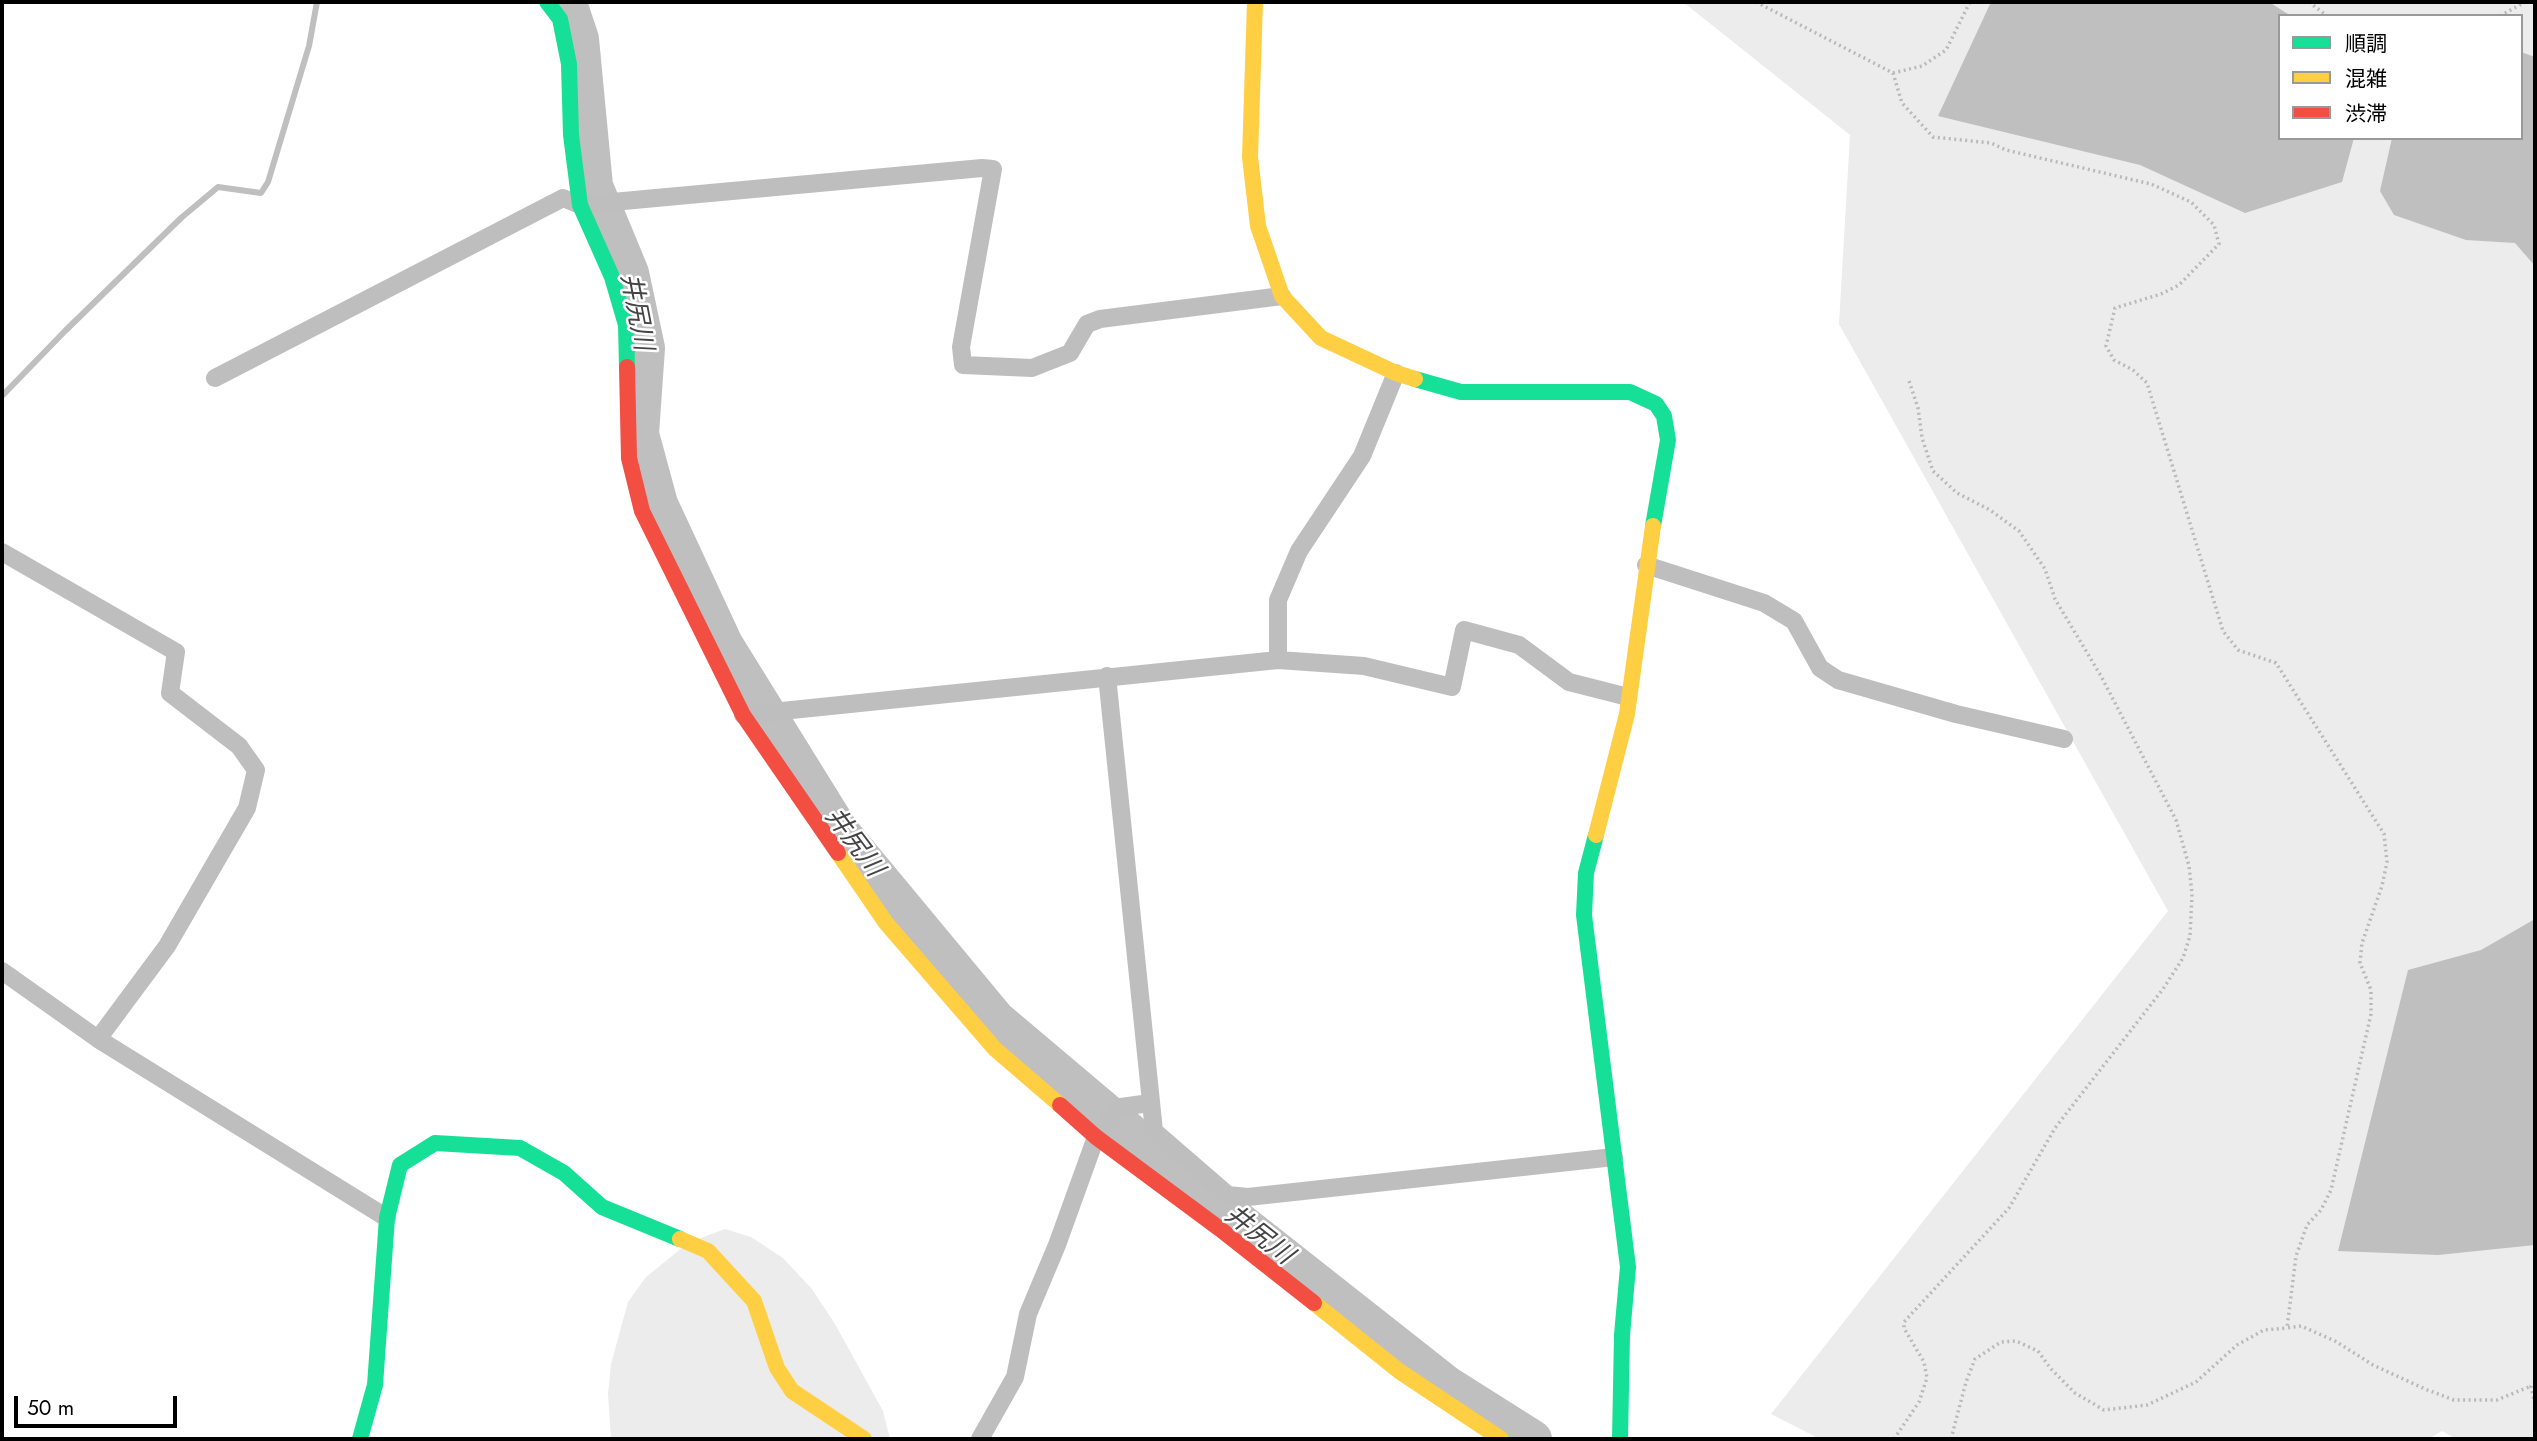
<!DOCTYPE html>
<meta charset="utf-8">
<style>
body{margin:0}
#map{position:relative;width:2537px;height:1441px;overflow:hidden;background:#fff;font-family:Jost,"Noto Sans JP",sans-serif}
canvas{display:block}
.frame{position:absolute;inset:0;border:4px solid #000;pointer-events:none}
.legend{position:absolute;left:2278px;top:14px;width:245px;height:126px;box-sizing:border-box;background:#fff;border:2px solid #999;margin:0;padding:9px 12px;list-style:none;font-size:21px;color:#000}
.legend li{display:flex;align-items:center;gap:14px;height:35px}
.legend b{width:35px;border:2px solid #999}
.scale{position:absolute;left:14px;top:1396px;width:163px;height:32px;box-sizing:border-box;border:4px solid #000;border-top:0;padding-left:9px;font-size:21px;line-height:24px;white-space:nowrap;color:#000;-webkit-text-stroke:5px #fff;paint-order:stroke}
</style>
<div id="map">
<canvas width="2537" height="1441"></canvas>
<div class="frame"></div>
<ul class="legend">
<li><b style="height:9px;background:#16e098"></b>順調</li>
<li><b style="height:9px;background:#ffcf43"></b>混雑</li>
<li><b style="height:9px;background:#f24e42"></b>渋滞</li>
</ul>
<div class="scale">50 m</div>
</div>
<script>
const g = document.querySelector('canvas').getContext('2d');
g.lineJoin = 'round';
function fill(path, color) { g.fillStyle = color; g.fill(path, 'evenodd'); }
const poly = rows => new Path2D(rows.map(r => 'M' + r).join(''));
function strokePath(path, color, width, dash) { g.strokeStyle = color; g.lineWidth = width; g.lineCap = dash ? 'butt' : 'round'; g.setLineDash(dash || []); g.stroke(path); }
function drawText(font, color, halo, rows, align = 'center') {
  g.font = font + ' Jost,"Noto Sans JP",sans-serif'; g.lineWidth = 5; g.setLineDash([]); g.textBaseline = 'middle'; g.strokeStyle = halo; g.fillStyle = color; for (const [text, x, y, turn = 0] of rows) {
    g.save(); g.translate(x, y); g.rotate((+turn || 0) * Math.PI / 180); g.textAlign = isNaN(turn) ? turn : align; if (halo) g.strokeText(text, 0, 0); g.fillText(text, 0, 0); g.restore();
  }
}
const green = poly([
 [1683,2,2535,2,2535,1439,2456,1439,2442,1431,2428,1439,1820,1439,1771,1414,2168,911,1839,324,1850,135],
 [2280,16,2521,16,2521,138,2280,138],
 [725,1229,751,1237,783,1258,812,1289,835,1324,883,1411,890,1439,611,1439,608,1394,611,1364,628,1302,646,1277,688,1243]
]);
const water = poly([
 [1991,2,2269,2,2291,16,2280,16,2280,138,2354,138,2342,182,2245,213,2140,165,1938,116],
 [2521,52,2535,57,2535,266,2515,243,2466,240,2394,215,2380,191,2392,138,2521,138],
 [2535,919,2535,1245,2438,1255,2338,1251,2408,970,2481,950]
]);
const stream = poly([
 [2,396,65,331,181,218,218,187,261,193,268,182,309,46,317,2]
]);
const river = poly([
 [565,2,570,9,580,39,594,186,630,273,646,348,640,434,659,504,724,644,840,831,996,1019,1182,1176,1446,1384,1533,1439]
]);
const path = poly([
 [1756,2,1893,73,1902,103,1933,137,1991,143,2006,150,2151,184,2191,202,2214,225,2219,244,2179,285,2161,294,2115,308,2106,346,2114,360,2133,370,2147,383,2223,631,2238,650,2276,663,2384,834,2387,862,2382,886,2362,943,2360,963,2371,990,2371,1014,2331,1190,2321,1210,2307,1225,2296,1256,2287,1328,2301,1326,2335,1341,2373,1365,2425,1389,2454,1400,2497,1400,2531,1386],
 [2309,2,2327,16],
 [2500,16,2525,2],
 [1893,73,1922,66,1946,50,1970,2],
 [2535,1382,2531,1386,2535,1405,2535,1426],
 [1894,1439,1919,1402,1927,1378,1924,1362,1904,1328,1904,1322,2009,1208,2055,1128,2163,989,2183,958,2190,936,2192,894,2189,866,2176,820,2101,676,2055,599,2045,569,2019,531,1990,510,1957,493,1933,471,1922,438,1918,408,1909,381],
 [1951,1439,1966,1382,1975,1359,2001,1342,2016,1341,2038,1351,2051,1369,2075,1393,2104,1410,2147,1405,2196,1382,2237,1345,2264,1330,2287,1328]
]);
const street = poly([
 [215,378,563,198,580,205,982,168,993,169,961,347,963,365,1032,368,1070,353,1087,324,1100,319,1282,296],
 [2,552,176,652,170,693,239,746,256,770,247,808,167,946,98,1039],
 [1646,565,1764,603,1794,621,1820,668,1838,680,1956,714,2064,739],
 [1278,660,1278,600,1299,551,1362,456,1396,373],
 [1107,676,1154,1131,1228,1195,1248,1197,1614,1157],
 [743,715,1278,660,1364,666,1452,687,1464,630,1519,645,1569,682,1628,697],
 [2,971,98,1039,387,1218],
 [980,1439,1015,1377,1028,1314,1057,1245,1096,1137,1121,1107,1150,1103]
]);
const fast = poly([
 [547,2,560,19,569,64,571,135,580,205,612,277,626,325,627,367],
 [1415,379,1461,392,1630,392,1656,404,1664,416,1668,440,1653,526],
 [1596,835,1586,873,1584,915,1628,1267,1622,1335,1620,1439],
 [360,1439,375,1385,387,1218,400,1165,435,1143,520,1148,564,1173,602,1207,680,1239]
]);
const slow = poly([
 [1255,2,1250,157,1258,226,1282,296,1321,338,1396,373,1415,379],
 [1596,835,1627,714,1653,526],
 [838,853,886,923,995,1049,1060,1105],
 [680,1239,708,1251,754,1301,777,1368,792,1391,864,1439],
 [1314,1303,1399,1371,1501,1439]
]);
const jam = poly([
 [627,367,629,458,642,511,743,715,838,853],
 [1060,1105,1096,1137,1220,1229,1314,1303]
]);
const waterNames = [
 ["井尻川",635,312,79],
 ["井尻川",853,843,53],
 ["井尻川",1258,1236,38]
];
fill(green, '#ececec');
fill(water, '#bfbfbf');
strokePath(stream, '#bfbfbf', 6);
strokePath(river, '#bfbfbf', 38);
strokePath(path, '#b9b9b9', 3.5, [2, 3.5]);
strokePath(street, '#bebebe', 18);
strokePath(fast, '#16e098', 16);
strokePath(slow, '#ffcf43', 16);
strokePath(jam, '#f24e42', 16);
drawText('italic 26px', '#444', '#fff', waterNames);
</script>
